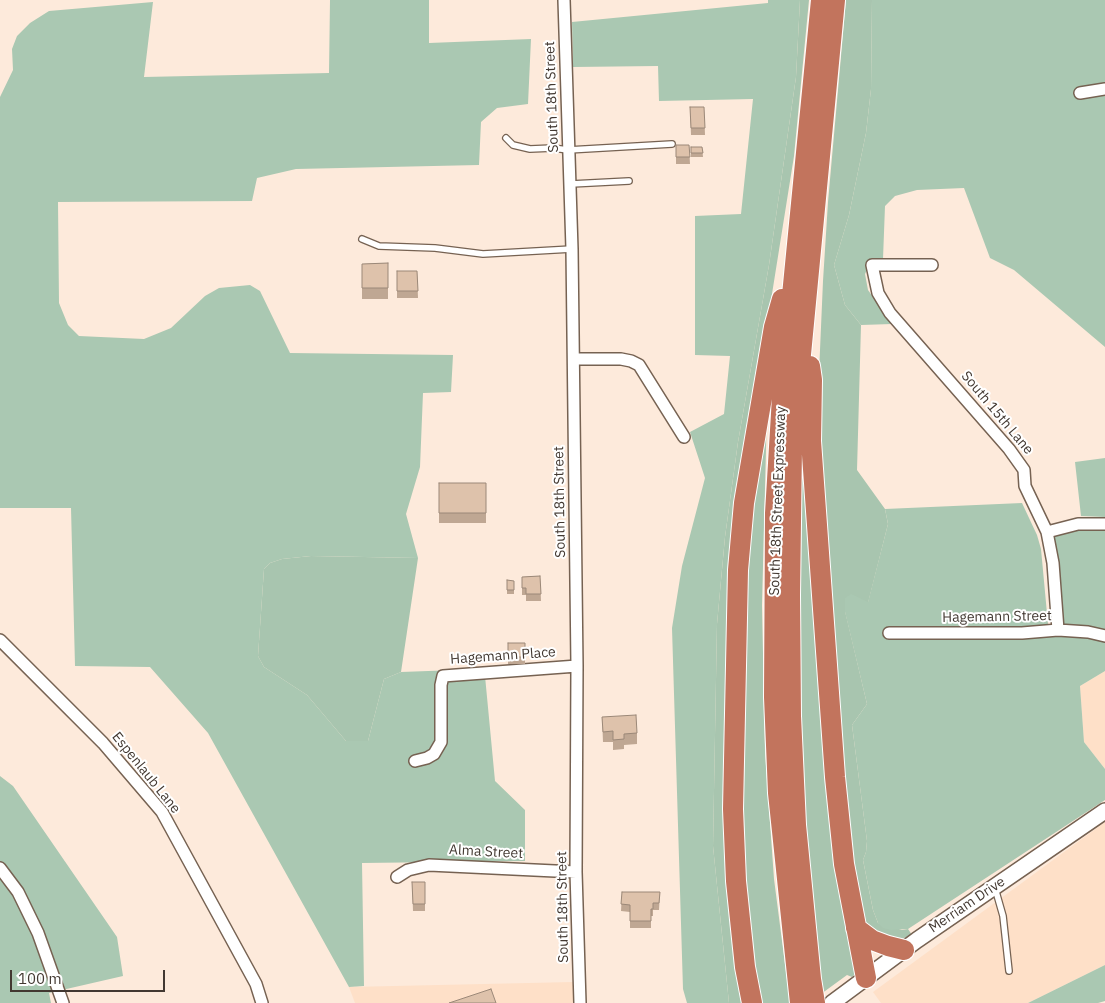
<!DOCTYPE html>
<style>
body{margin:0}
#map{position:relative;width:1105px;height:1003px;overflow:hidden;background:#fdeadb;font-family:"IBM Plex Sans",sans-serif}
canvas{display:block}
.scale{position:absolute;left:10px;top:970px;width:155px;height:22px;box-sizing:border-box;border:2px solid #423831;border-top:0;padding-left:6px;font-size:15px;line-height:18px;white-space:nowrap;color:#423831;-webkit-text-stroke:4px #fff;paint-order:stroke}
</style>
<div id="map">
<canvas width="1105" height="1003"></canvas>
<div class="scale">100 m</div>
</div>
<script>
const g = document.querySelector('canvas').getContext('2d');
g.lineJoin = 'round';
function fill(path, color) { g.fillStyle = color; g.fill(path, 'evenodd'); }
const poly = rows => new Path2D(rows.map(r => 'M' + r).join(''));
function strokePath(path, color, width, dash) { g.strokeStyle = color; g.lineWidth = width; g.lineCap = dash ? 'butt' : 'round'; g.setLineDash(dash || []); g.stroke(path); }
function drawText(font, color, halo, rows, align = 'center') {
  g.font = font + ' "IBM Plex Sans",sans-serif'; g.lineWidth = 4; g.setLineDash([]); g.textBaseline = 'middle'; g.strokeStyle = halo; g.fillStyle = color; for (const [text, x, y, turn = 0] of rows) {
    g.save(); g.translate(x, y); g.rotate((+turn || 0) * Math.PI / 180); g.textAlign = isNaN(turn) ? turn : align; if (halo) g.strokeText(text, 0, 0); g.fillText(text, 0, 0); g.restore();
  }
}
const built = poly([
 [1105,671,1105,769,1084,742,1080,686],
 [1105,822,1105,965,1028,1003,881,1003,873,992],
 [573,982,574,1003,355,1003,349,987]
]);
const green = poly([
 [800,0,809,0,794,156,738,507,744,1003,729,1003,713,846,717,624,725,537,738,442,769,265,796,77],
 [846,0,872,0,871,89,866,133,849,215,834,265,845,305,861,325,857,470,885,509,888,524,868,603,845,598,845,611,867,704,852,725,867,841,866,852,863,860,873,910,878,923,902,930,908,929,912,935,899,940,888,939,865,923,861,915,847,824,819,443,819,373,823,281,828,202],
 [767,410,762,605,765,752,774,879,790,1003,757,1003,741,870,744,555],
 [803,454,856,973,852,977,847,975,821,994,806,824,800,712,799,551],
 [311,556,418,558,401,672,384,679,368,741,346,741,307,695,264,667,258,656,264,569,270,563,282,559]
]);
const forest = poly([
 [330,0,429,0,429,43,531,39,528,104,497,108,481,122,479,165,296,169,257,178,252,201,58,202,59,303,68,325,79,336,144,339,171,328,205,296,219,288,250,285,260,291,290,353,453,355,451,392,423,393,420,467,406,514,418,558,311,556,282,559,270,563,264,569,258,656,264,667,307,695,346,741,368,741,384,679,401,672,483,669,485,676,495,781,525,810,525,861,362,863,364,986,349,987,208,733,150,667,75,666,71,508,0,508,0,97,13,70,12,49,17,36,30,23,49,11,153,2,144,77,329,73],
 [768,0,800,0,796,77,769,265,738,442,725,537,717,624,713,846,729,1003,687,1003,683,989,672,628,682,566,705,478,690,432,724,414,730,356,695,355,695,216,741,214,753,99,659,101,658,66,573,67,572,22,768,3],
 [872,0,1105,0,1105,347,1014,270,990,258,964,188,917,190,895,196,885,206,883,259,870,263,865,274,868,290,892,324,861,325,845,305,834,265,849,215,866,133,871,89],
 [1105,458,1105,517,1081,516,1075,462],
 [1022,503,1037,535,1041,549,1049,635,1085,636,1105,640,1105,671,1080,686,1084,742,1105,769,1105,800,908,929,891,930,883,928,878,923,873,910,863,860,866,852,867,841,852,725,867,704,845,612,845,598,851,594,868,602,888,524,885,509],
 [1082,529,1105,529,1105,632,1066,625,1061,622,1051,534],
 [0,776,13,786,117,937,123,976,49,993,51,1003,0,1003],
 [1105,965,1105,1001,1098,1003,1028,1003]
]);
const lane = poly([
 [506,138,513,145,530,149,553,148,568,150,672,144],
 [571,184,629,181],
 [362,239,379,246,435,248,483,254,572,249],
 [995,888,1003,916,1009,971]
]);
const street = poly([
 [564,0,572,249,577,666,576,872,580,1003],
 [1080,93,1105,89],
 [932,265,872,265,878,293,890,313,1009,449,1024,470,1025,486,1047,532,1053,563,1058,630],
 [574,359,621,359,631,361,639,365,684,437],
 [1047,532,1078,524,1105,524],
 [889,633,1022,633,1058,630,1088,632,1105,636],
 [0,640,103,743,162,812,256,984,262,1003],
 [415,761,427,758,434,754,441,742,441,685,443,676,577,666],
 [0,868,18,892,38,933,63,1003],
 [397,877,408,870,429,865,576,872]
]);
const secondary = poly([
 [832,1003,917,940,1105,811]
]);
const highway = poly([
 [810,366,812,380,811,441,835,777,844,864,866,978],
 [856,928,872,940,888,946,904,950],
 [752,1003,745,967,736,881,733,809,738,570,744,503,774,327,782,299],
 [800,1003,778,793,774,697,775,513,782,397,821,0],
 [815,1003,811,979,796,825,791,716,790,595,792,448,835,0]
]);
const wall = poly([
 [690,107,704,107,705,135,691,135],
 [676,145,689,145,690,164,676,164],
 [691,147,702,147,703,157,691,157],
 [388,263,388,299,362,299,362,264],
 [397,271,417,271,418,298,397,298],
 [439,483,486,483,486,523,439,523],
 [540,576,541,601,526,601,526,595,522,595,522,577],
 [507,580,514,581,514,594,507,594],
 [508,643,525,643,525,664,508,664],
 [602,717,637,733,637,744,624,745,624,749,613,750,613,742,603,742],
 [412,882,425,882,425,911,413,911],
 [622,892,660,892,659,910,653,910,653,916,651,916,651,928,630,928,630,912,621,911]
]);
const building = poly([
 [690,107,704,107,705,128,691,128,690,107],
 [676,145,689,145,690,157,676,157,676,145],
 [691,147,702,147,703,153,691,153,691,147],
 [388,263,388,288,362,288,362,264,388,263],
 [397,271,417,271,418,291,397,291,397,271],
 [439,483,486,483,486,513,439,513,439,483],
 [540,576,541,594,526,594,526,588,522,588,522,577,540,576],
 [507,580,514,581,514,590,507,590,507,580],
 [508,643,525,643,525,657,508,657,508,643],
 [636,715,637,733,624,734,624,739,613,740,613,731,603,732,602,717,636,715],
 [412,882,425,882,425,904,413,904,412,882],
 [622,892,660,892,659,903,653,903,653,909,651,909,651,921,630,921,630,905,621,904,622,892],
 [491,989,496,1003,449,1003,491,989]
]);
const streetNames = [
 ["South 18th Street",552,97,-92],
 ["South 15th Lane",997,413,50],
 ["South 18th Street Expressway",778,501,-88],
 ["South 18th Street",560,502,-91],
 ["Hagemann Street",997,617,-1],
 ["Hagemann Place",503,656,-4],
 ["Espenlaub Lane",146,773,51],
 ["Alma Street",486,852,3],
 ["Merriam Drive",967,905,-34],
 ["South 18th Street",563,907,-91]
];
fill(built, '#fee0c8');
fill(green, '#a8c5af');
fill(forest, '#aac8b2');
strokePath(lane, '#766252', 8);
strokePath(street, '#766252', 14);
strokePath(secondary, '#766252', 18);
strokePath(highway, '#fff', 22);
strokePath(lane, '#fff', 5.5);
strokePath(street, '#fff', 11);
strokePath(secondary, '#fff', 15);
strokePath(highway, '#c2745d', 20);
fill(wall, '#bfa793');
fill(building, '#dec2ab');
strokePath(building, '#9b8878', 1);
drawText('14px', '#423831', '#fff', streetNames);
</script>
